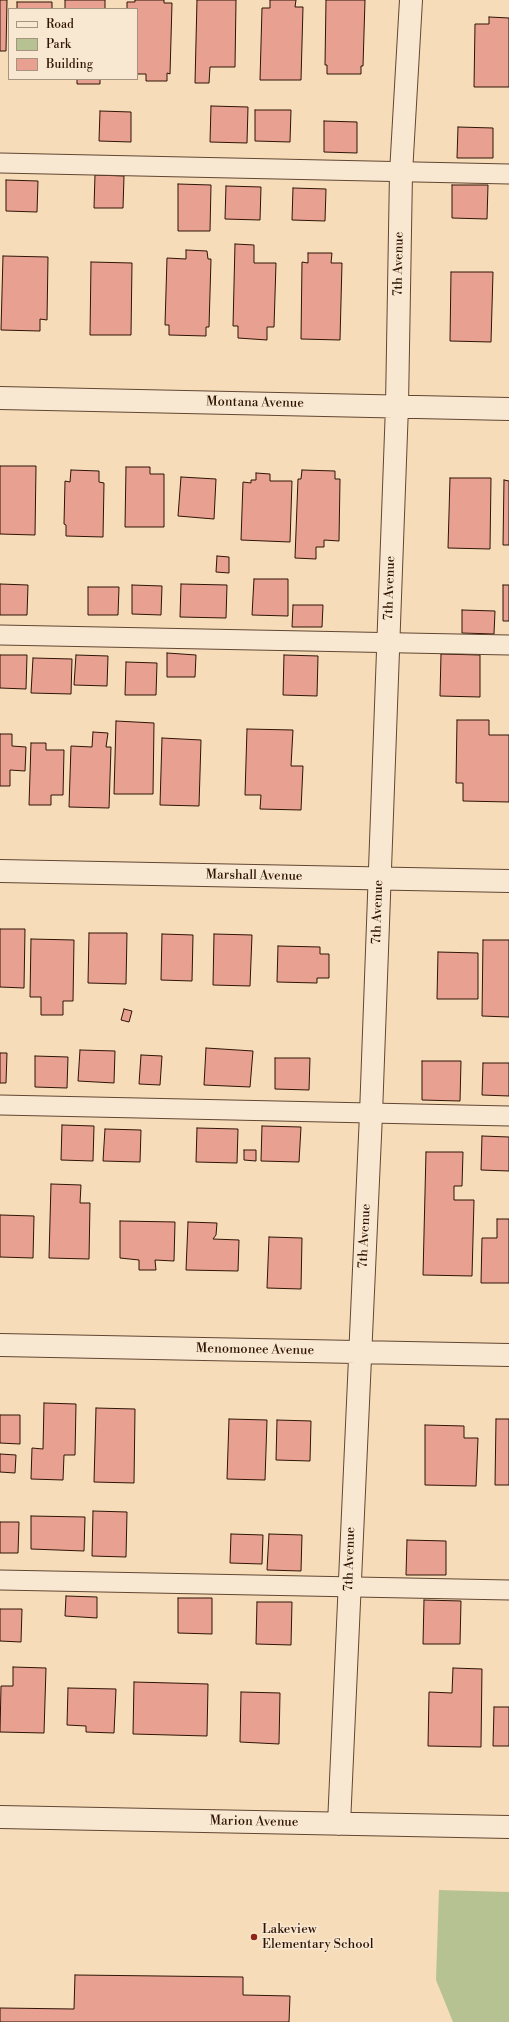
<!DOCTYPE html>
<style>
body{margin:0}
#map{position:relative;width:509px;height:2022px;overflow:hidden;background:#f6dcb8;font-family:"Libre Bodoni",serif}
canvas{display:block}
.legend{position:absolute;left:8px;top:8px;width:130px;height:72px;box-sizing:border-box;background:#f9e8d1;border:1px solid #a89380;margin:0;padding:5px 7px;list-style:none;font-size:12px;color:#2f1406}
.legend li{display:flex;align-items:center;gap:8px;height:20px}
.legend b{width:20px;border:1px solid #a89380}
</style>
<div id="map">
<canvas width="509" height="2022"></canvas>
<ul class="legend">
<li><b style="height:5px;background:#f9e8d1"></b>Road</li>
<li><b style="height:11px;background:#b7c293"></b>Park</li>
<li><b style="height:11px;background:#e8a191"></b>Building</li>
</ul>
</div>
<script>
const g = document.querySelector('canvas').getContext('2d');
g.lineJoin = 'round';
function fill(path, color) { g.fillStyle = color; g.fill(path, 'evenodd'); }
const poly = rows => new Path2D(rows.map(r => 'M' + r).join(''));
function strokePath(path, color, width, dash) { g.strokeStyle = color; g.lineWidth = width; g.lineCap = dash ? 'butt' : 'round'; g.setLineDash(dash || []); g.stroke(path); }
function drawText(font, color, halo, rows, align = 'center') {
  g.font = font + ' "Libre Bodoni",serif'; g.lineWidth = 3; g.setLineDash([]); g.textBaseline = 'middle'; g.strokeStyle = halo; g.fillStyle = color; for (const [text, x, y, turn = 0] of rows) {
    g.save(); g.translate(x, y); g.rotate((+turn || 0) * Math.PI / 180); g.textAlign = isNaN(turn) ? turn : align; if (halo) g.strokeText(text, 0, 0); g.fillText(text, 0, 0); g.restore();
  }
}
const green = poly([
 [439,1890,509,1892,509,2022,453,2022,436,1980]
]);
const building = poly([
 [0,0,7,0,6,51,0,51,0,0],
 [65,0,105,0,105,9,65,9,65,0],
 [135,0,164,0,164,3,172,3,170,74,167,73,167,81,146,81,146,74,137,74,137,9,127,9,127,2,135,2,135,0],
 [197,0,236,0,235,67,210,67,209,83,195,83,197,0],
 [270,0,296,0,295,7,303,7,301,80,260,80,262,8,270,8,270,0],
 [326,0,365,0,363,66,361,66,361,74,327,74,327,65,325,65,326,0],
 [17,2,52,2,52,9,17,9,17,2],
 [489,17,509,18,509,87,474,87,475,24,489,24,489,17],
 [77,79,100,79,100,84,77,84,77,79],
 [211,106,248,107,247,143,210,142,211,106],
 [255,110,291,110,290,142,255,141,255,110],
 [100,111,131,112,131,142,99,141,100,111],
 [324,121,357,122,357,153,324,152,324,121],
 [458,127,493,128,493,158,457,158,458,127],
 [95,175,124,176,123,208,94,208,95,175],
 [6,180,38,181,37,212,6,211,6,180],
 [178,184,211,185,210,231,178,231,178,184],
 [452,185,488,185,487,219,452,218,452,185],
 [226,186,261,187,260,220,225,219,226,186],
 [293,188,326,189,325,221,292,220,293,188],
 [235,244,254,245,254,263,276,263,274,327,267,327,267,340,238,338,238,326,233,326,235,244],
 [186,250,207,251,208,259,211,259,209,327,206,327,206,336,169,335,169,325,165,325,167,258,186,259,186,250],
 [308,253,332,253,331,263,342,263,340,340,301,339,302,262,308,263,308,253],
 [3,256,48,257,47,320,40,319,40,331,1,330,3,256],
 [91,262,132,263,131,335,90,335,91,262],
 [451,272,493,272,491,342,450,341,451,272],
 [0,466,36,466,35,535,0,534,0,466],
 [126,467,150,467,150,474,164,474,164,527,125,527,126,467],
 [71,470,99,471,99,482,104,483,103,537,66,536,66,525,64,524,65,481,70,482,71,470],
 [302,470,335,471,335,479,340,479,339,541,324,540,324,547,316,547,316,559,295,558,298,479,301,479,302,470],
 [256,473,270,474,270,481,292,481,290,542,241,540,243,482,251,483,251,480,256,480,256,473],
 [181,477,216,479,214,519,178,516,181,477],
 [450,478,491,478,490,549,448,548,450,478],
 [504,480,509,481,509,545,503,545,504,480],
 [217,556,229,557,229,573,216,572,217,556],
 [254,579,288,579,288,616,252,615,254,579],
 [0,584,28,585,27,615,0,615,0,584],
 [181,584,227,585,226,618,180,617,181,584],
 [132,585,162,586,161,615,132,614,132,585],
 [503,585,509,585,509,621,503,621,503,585],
 [88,587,119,587,118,615,88,615,88,587],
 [293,605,323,605,322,627,292,627,293,605],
 [462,610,495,611,494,634,462,633,462,610],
 [167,653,196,655,195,677,167,677,167,653],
 [441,654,480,655,480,697,440,696,441,654],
 [0,655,27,655,26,689,0,688,0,655],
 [76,655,108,656,107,686,74,685,76,655],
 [284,655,318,656,317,696,283,695,284,655],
 [33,658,72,659,71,694,31,693,33,658],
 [126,662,157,663,156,695,125,695,126,662],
 [457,720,489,720,489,735,509,735,509,802,463,801,463,783,456,783,457,720],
 [116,721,154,723,153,794,114,794,116,721],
 [247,729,293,730,291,766,303,766,301,810,260,809,261,795,245,795,247,729],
 [93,732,108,733,106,747,111,747,109,808,69,807,71,746,92,747,93,732],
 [0,734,12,734,12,746,26,747,25,771,10,770,10,786,0,786,0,734],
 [162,738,201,740,199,806,160,805,162,738],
 [31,743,46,743,46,750,64,750,63,795,51,795,51,805,29,805,31,743],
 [0,929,25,929,24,988,0,987,0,929],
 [89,933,127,933,126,984,88,983,89,933],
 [162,934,193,935,192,981,161,980,162,934],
 [214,934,252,935,250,986,213,985,214,934],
 [31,939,74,940,73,1001,63,1001,63,1015,41,1015,41,997,30,997,31,939],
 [483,940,509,940,509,1017,482,1016,483,940],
 [278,946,320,947,320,954,329,954,329,978,317,978,317,983,277,982,278,946],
 [438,952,478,953,478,999,437,999,438,952],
 [124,1009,132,1011,129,1022,121,1020,124,1009],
 [206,1048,253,1051,250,1087,204,1085,206,1048],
 [80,1050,115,1051,114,1083,78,1081,80,1050],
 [0,1053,7,1053,6,1083,0,1083,0,1053],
 [141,1055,162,1056,160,1085,139,1084,141,1055],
 [35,1056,68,1057,67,1088,35,1087,35,1056],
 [275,1058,310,1058,309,1090,275,1089,275,1058],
 [422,1061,461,1061,460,1101,422,1100,422,1061],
 [483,1063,509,1063,509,1096,482,1095,483,1063],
 [62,1125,94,1126,93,1161,61,1160,62,1125],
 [262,1126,301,1127,299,1162,261,1161,262,1126],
 [197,1128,238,1129,237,1163,196,1162,197,1128],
 [105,1129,141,1130,140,1162,103,1161,105,1129],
 [482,1136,509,1137,509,1171,481,1170,482,1136],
 [244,1150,256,1150,256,1161,244,1160,244,1150],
 [426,1152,463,1152,462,1186,454,1186,454,1200,474,1200,472,1276,423,1275,426,1152],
 [51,1184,81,1185,80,1203,90,1203,89,1259,49,1258,51,1184],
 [0,1215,34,1216,33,1258,0,1257,0,1215],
 [497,1219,509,1219,509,1283,481,1283,482,1238,497,1238,497,1219],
 [120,1221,175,1222,174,1261,155,1260,156,1270,139,1270,139,1260,120,1258,120,1221],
 [188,1222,217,1223,216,1235,213,1239,239,1240,238,1271,186,1270,188,1222],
 [269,1237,302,1238,301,1289,267,1288,269,1237],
 [44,1403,76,1404,75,1455,64,1455,63,1480,31,1479,32,1448,43,1449,44,1403],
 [96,1408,135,1409,134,1483,94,1482,96,1408],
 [0,1415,20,1415,20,1444,0,1443,0,1415],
 [229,1419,267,1420,265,1480,227,1479,229,1419],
 [496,1419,509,1419,509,1485,495,1485,496,1419],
 [277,1420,311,1421,310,1461,276,1460,277,1420],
 [425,1425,464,1426,464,1438,478,1438,476,1486,425,1485,425,1425],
 [0,1454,16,1455,15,1473,0,1472,0,1454],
 [93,1511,127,1512,126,1557,92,1556,93,1511],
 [31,1516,85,1517,84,1551,31,1549,31,1516],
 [0,1522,19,1522,18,1553,0,1553,0,1522],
 [231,1534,263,1535,262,1564,230,1563,231,1534],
 [269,1534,302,1535,301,1571,267,1570,269,1534],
 [407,1540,446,1541,446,1575,406,1575,407,1540],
 [66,1596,97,1597,97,1618,65,1616,66,1596],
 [178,1598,212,1598,212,1634,178,1633,178,1598],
 [424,1600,461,1601,460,1644,423,1644,424,1600],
 [257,1602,292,1602,291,1645,256,1644,257,1602],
 [0,1609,22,1609,21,1642,0,1641,0,1609],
 [13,1667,46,1668,44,1733,0,1732,1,1686,13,1686,13,1667],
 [453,1668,482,1669,481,1747,428,1746,429,1692,452,1693,453,1668],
 [134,1682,208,1684,207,1736,133,1734,134,1682],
 [68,1688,116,1689,114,1733,86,1732,86,1726,67,1725,68,1688],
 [241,1692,280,1693,279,1744,240,1742,241,1692],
 [494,1707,509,1707,509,1746,493,1746,494,1707],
 [75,1975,243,1977,243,1995,290,1996,289,2022,0,2022,0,2008,74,2009,75,1975]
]);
const lane = poly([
 [0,163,509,174],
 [0,635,509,645],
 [0,1105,509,1116],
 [0,1580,509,1590]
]);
const street = poly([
 [0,398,509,409],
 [0,871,509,881],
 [0,1345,509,1355],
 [0,1817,509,1827],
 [339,1824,371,1114,397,406,401,173,411,0]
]);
const markers = [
 [254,1937,4,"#8f2418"]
];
const streetNames = [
 ["7th Avenue",399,264,-89],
 ["Montana Avenue",255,403,1],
 ["7th Avenue",390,588,-88],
 ["Marshall Avenue",254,876,1],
 ["7th Avenue",378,912,-88],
 ["7th Avenue",365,1236,-87],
 ["Menomonee Avenue",255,1350,1],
 ["7th Avenue",350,1559,-88],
 ["Marion Avenue",254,1822,1]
];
const poiNames = [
 ["Lakeview",262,1930],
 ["Elementary School",262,1945]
];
fill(green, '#b7c293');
fill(building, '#e8a191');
strokePath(building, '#2f1406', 1);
strokePath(lane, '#614632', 21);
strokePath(street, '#614632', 24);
strokePath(lane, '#f9e8d1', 19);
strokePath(street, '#f9e8d1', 22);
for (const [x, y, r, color] of markers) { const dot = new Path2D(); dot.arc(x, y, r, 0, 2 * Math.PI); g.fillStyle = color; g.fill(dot); strokePath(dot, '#f9e8d1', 1.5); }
drawText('13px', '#2f1406', '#f9e8d1', streetNames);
drawText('13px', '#2f1406', '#f9e8d1', poiNames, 'left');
</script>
